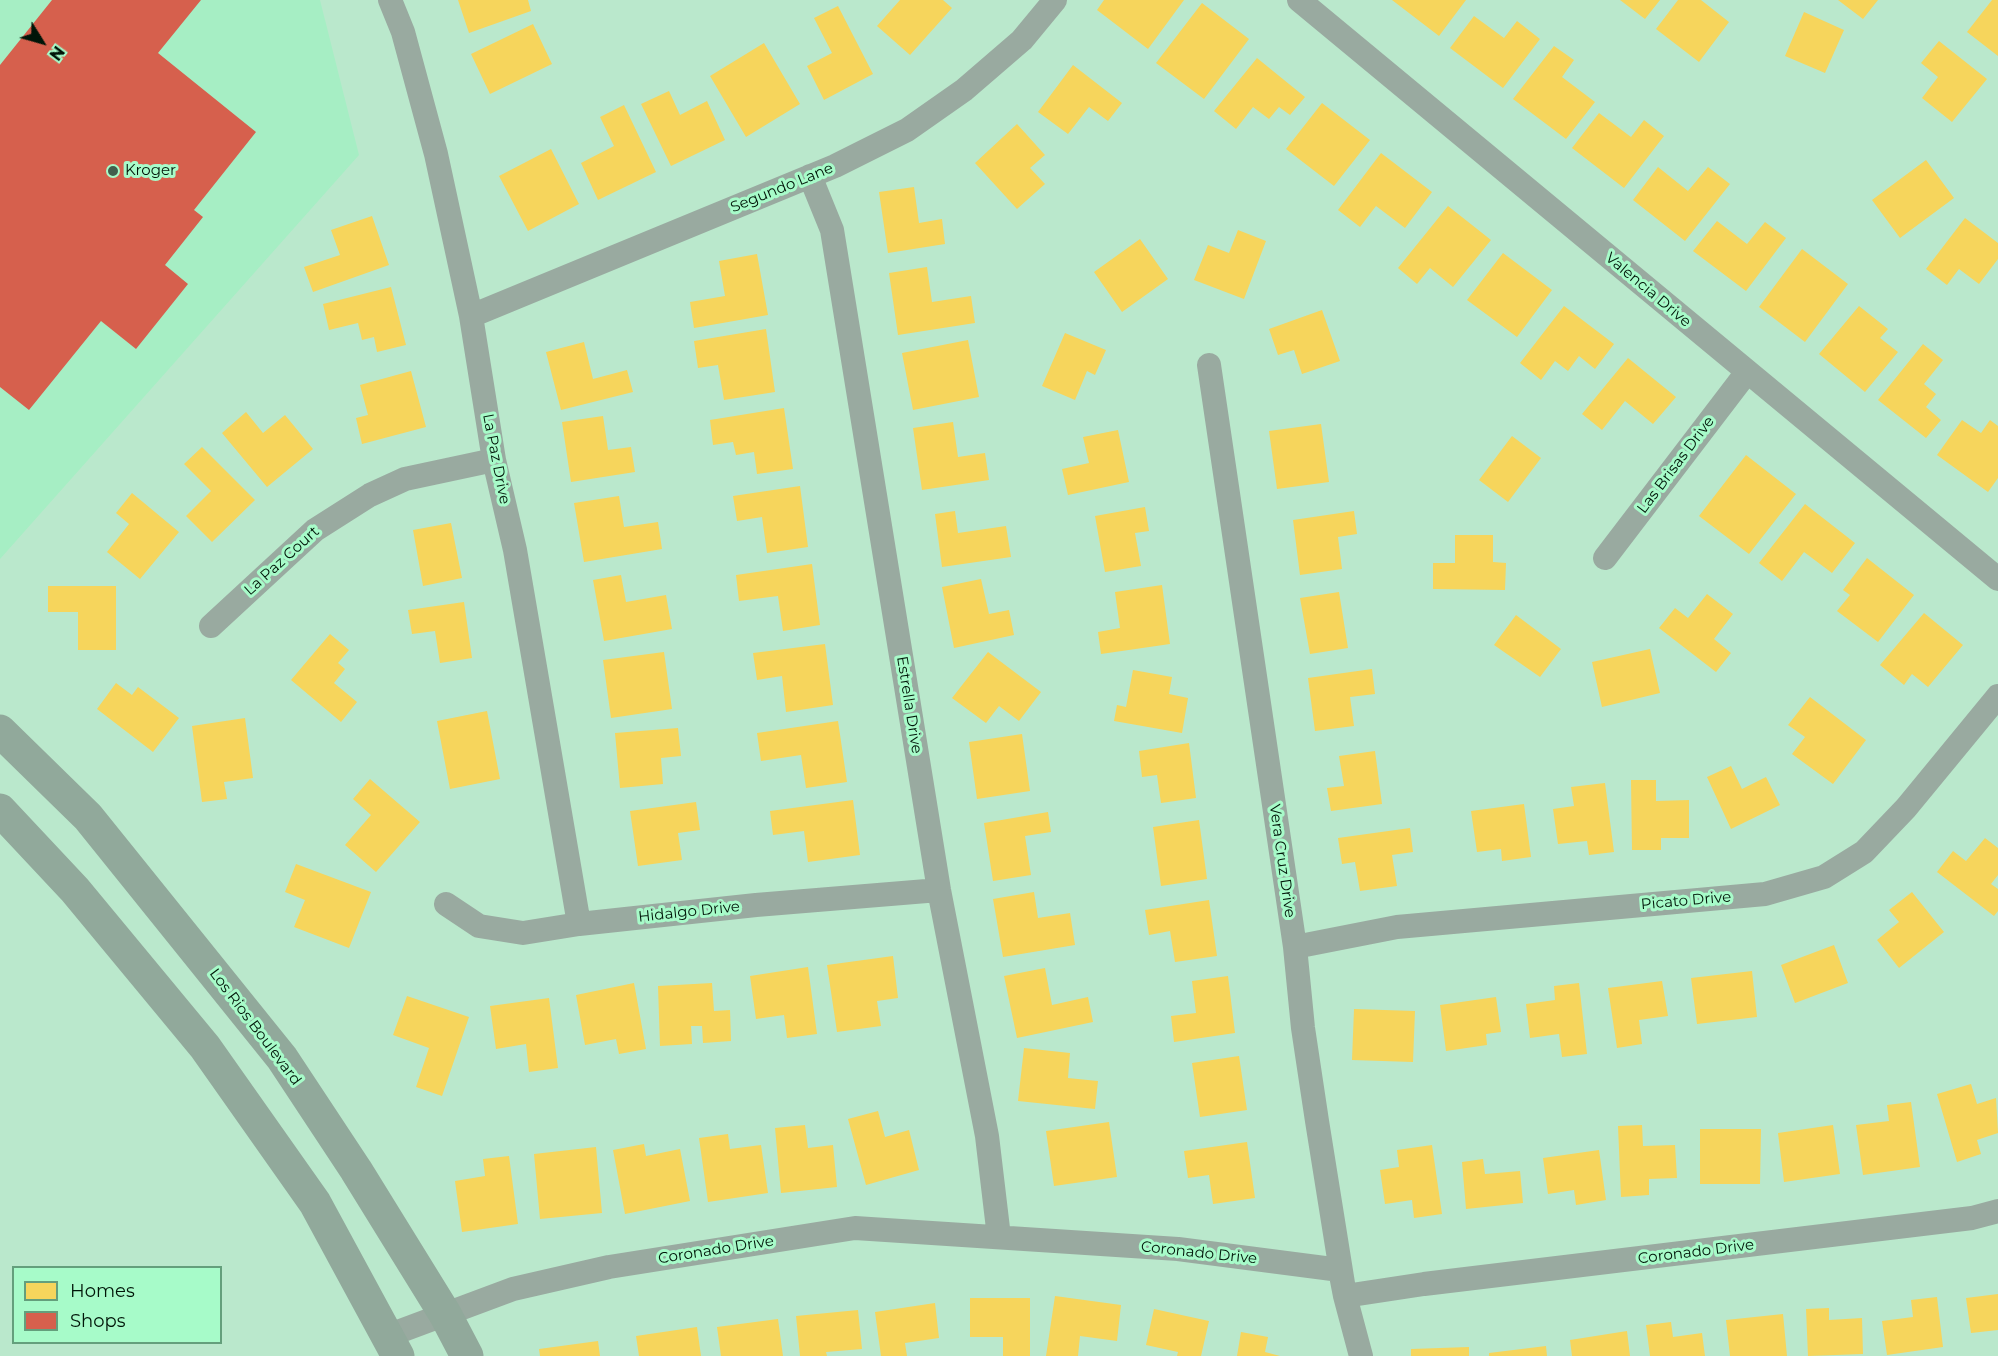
<!DOCTYPE html>
<style>
body{margin:0}
#map{position:relative;width:1998px;height:1356px;overflow:hidden;background:#bae8cc;font-family:Montserrat,sans-serif}
canvas{display:block}
.legend{position:absolute;left:12px;top:1266px;width:210px;height:78px;box-sizing:border-box;background:#a7fbc9;border:2px solid #649f7c;margin:0;padding:8px 10px;list-style:none;font-size:18px;color:#001508}
.legend li{display:flex;align-items:center;gap:12px;height:30px}
.legend b{width:30px;border:2px solid #649f7c}
.north{position:absolute;left:12px;top:12px;width:60px;height:60px;-webkit-text-stroke:4px #a7fbc9;paint-order:stroke;rotate:127deg;font-size:16px;font-weight:700;line-height:24px;text-align:center;color:#001508}
.north::after{content:'';display:block;margin:auto;width:21px;height:27px;background:#001508;clip-path:polygon(50% 0,100% 100%,50% 72%,0 100%)}
</style>
<div id="map">
<canvas width="1998" height="1356"></canvas>
<ul class="legend">
<li><b style="height:16px;background:#f6d55c"></b>Homes</li>
<li><b style="height:16px;background:#d6604d"></b>Shops</li>
</ul>
<div class="north">N</div>
</div>
<script>
const g = document.querySelector('canvas').getContext('2d');
g.lineJoin = 'round';
function fill(path, color) { g.fillStyle = color; g.fill(path, 'evenodd'); }
const poly = rows => new Path2D(rows.map(r => 'M' + r).join(''));
function strokePath(path, color, width, dash) { g.strokeStyle = color; g.lineWidth = width; g.lineCap = dash ? 'butt' : 'round'; g.setLineDash(dash || []); g.stroke(path); }
function drawText(font, color, halo, rows, align = 'center') {
  g.font = font + ' Montserrat,sans-serif'; g.lineWidth = 6; g.setLineDash([]); g.textBaseline = 'middle'; g.strokeStyle = halo; g.fillStyle = color; for (const [text, x, y, turn = 0] of rows) {
    g.save(); g.translate(x, y); g.rotate((+turn || 0) * Math.PI / 180); g.textAlign = isNaN(turn) ? turn : align; if (halo) g.strokeText(text, 0, 0); g.fillText(text, 0, 0); g.restore();
  }
}
const built = poly([
 [0,0,320,0,359,155,0,559]
]);
const homes = poly([
 [458,0,528,0,531,11,469,33],
 [900,0,943,0,952,8,910,55,877,26],
 [1104,0,1184,0,1148,49,1097,10],
 [1392,0,1466,0,1439,36],
 [1620,0,1660,0,1645,19],
 [1678,0,1701,0,1729,22,1699,62,1656,29],
 [1838,0,1878,0,1863,19],
 [1992,0,1998,0,1998,56,1967,32],
 [1202,3,1249,39,1204,99,1156,63],
 [838,6,873,74,824,100,807,66,832,53,814,18],
 [1804,12,1844,30,1825,73,1785,56],
 [1474,16,1504,38,1517,21,1540,39,1503,88,1450,48],
 [533,24,552,64,490,94,471,54],
 [1939,41,1987,79,1952,122,1922,98,1938,77,1921,63],
 [764,43,800,104,746,137,710,76],
 [1554,46,1574,60,1562,77,1595,102,1566,139,1513,99],
 [1257,58,1305,97,1290,115,1279,107,1269,119,1253,107,1236,129,1214,111],
 [1073,65,1122,103,1108,121,1089,107,1068,134,1038,112],
 [669,91,680,115,707,101,725,140,671,166,641,104],
 [1322,103,1370,140,1334,186,1286,149],
 [624,105,656,172,598,200,581,163,614,146,600,117],
 [1599,113,1631,137,1644,120,1664,136,1624,188,1572,148],
 [1017,124,1045,155,1030,168,1045,184,1017,209,975,163],
 [551,149,579,204,528,231,499,176],
 [1381,153,1432,192,1405,228,1376,206,1360,227,1338,210],
 [1926,160,1954,198,1900,238,1872,200],
 [1658,167,1688,191,1708,167,1730,184,1685,241,1633,200],
 [914,187,919,223,942,219,945,244,888,253,879,192],
 [1448,206,1491,240,1453,287,1430,268,1417,284,1398,268],
 [372,216,389,265,313,292,304,267,340,255,331,230],
 [1965,218,1998,243,1998,259,1979,284,1959,269,1947,285,1926,269],
 [1717,221,1747,244,1765,222,1786,238,1746,291,1693,251],
 [1238,230,1266,241,1244,299,1194,280,1208,245,1229,253],
 [1140,239,1168,279,1122,312,1094,272],
 [1802,249,1848,284,1805,342,1759,307],
 [1503,253,1552,290,1517,337,1467,300],
 [757,254,768,315,694,328,690,302,725,296,719,261],
 [927,267,932,302,971,296,975,323,898,335,889,273],
 [391,287,406,345,377,352,374,337,362,340,358,323,329,330,323,304],
 [1564,306,1614,344,1595,369,1579,356,1568,371,1555,361,1541,380,1520,363],
 [1859,306,1888,329,1880,338,1898,352,1865,392,1819,354],
 [1322,310,1340,361,1302,374,1294,350,1278,355,1269,329],
 [766,329,775,392,724,400,718,365,698,368,694,341],
 [1065,333,1106,350,1095,375,1087,371,1075,400,1042,386],
 [968,340,979,397,913,410,902,353],
 [584,342,593,379,627,370,633,392,561,410,546,352],
 [1923,344,1943,360,1924,384,1936,394,1926,407,1941,420,1926,438,1878,400],
 [1628,358,1676,397,1653,424,1625,401,1602,430,1582,414],
 [411,371,426,427,362,444,356,418,368,415,360,385],
 [784,408,793,469,757,474,754,452,736,455,733,442,713,445,710,420],
 [246,412,263,433,285,415,313,449,267,487,222,433],
 [603,416,608,450,631,447,635,472,571,482,562,422],
 [1962,420,1981,433,1990,420,1998,426,1998,478,1988,492,1937,455],
 [953,422,958,457,985,453,989,480,922,490,913,428],
 [1321,424,1329,482,1277,489,1269,431],
 [1118,430,1129,482,1068,495,1062,469,1089,463,1083,437],
 [1512,436,1541,458,1508,502,1479,480],
 [202,447,255,500,212,542,186,516,211,491,184,464],
 [1746,455,1796,494,1749,554,1699,516],
 [800,486,808,547,767,553,762,517,737,521,733,496],
 [132,493,179,532,140,579,107,552,129,524,116,513],
 [619,496,624,527,658,522,662,549,584,562,574,503],
 [1805,504,1855,543,1832,573,1804,552,1782,581,1759,563],
 [1145,507,1149,531,1135,533,1141,566,1105,572,1095,516],
 [955,511,958,533,1006,526,1011,557,942,567,935,514],
 [1354,511,1357,534,1338,537,1342,569,1300,575,1293,520],
 [451,523,462,578,423,586,413,530],
 [1455,535,1493,535,1493,562,1506,563,1505,590,1433,589,1433,563,1455,563],
 [1867,558,1914,595,1878,642,1837,611,1850,595,1843,590],
 [812,564,820,625,783,631,778,596,739,601,736,575],
 [621,575,626,602,666,595,672,629,604,641,593,580],
 [981,579,989,614,1009,610,1014,635,954,648,942,587],
 [1162,585,1170,644,1101,654,1098,632,1120,628,1115,592],
 [48,586,116,586,116,650,78,650,78,612,48,612],
 [1339,592,1348,648,1310,654,1300,598],
 [1707,594,1733,614,1714,639,1731,653,1716,672,1659,628,1675,608,1688,618],
 [464,602,472,658,440,663,435,631,412,634,408,610],
 [1924,613,1963,645,1928,687,1912,674,1904,685,1880,665],
 [1516,615,1561,649,1540,677,1494,645],
 [330,634,349,650,338,663,345,669,334,683,357,702,341,722,291,680],
 [825,644,833,705,786,712,782,676,757,680,753,653],
 [1650,649,1660,693,1602,707,1592,662],
 [664,652,672,709,611,718,603,660],
 [988,652,1041,692,1019,721,999,706,986,723,952,698],
 [1372,669,1375,694,1350,697,1354,726,1315,731,1308,678],
 [1133,670,1172,677,1169,694,1188,698,1182,733,1114,721,1117,705,1126,707],
 [116,683,132,695,138,687,179,718,153,752,97,709],
 [1810,697,1866,740,1833,784,1792,754,1805,737,1788,725],
 [487,711,500,779,450,789,437,721],
 [245,718,253,778,224,782,227,799,202,802,192,726],
 [838,721,847,782,806,788,801,755,761,761,757,733],
 [678,728,681,756,661,758,663,784,620,788,615,733],
 [1022,734,1030,791,977,799,969,742],
 [1189,743,1196,798,1161,803,1157,775,1142,777,1139,751],
 [1375,751,1382,804,1331,811,1327,788,1344,786,1339,756],
 [1731,766,1742,789,1766,777,1780,805,1731,829,1707,777],
 [370,779,420,822,376,872,345,845,371,815,353,799],
 [1631,780,1656,780,1656,801,1689,800,1689,838,1661,838,1661,850,1632,850],
 [1605,783,1614,852,1589,855,1587,841,1558,844,1553,809,1574,806,1571,787],
 [853,800,860,855,808,862,804,831,773,835,770,811],
 [696,802,700,830,678,833,682,860,638,866,630,811],
 [1524,804,1531,857,1502,861,1501,849,1477,852,1471,811],
 [1048,812,1051,832,1025,836,1031,875,993,881,984,823],
 [1199,820,1207,879,1161,886,1153,827],
 [1410,828,1413,852,1392,855,1397,886,1360,891,1355,862,1342,864,1338,838],
 [1985,838,1998,848,1998,875,1991,884,1998,889,1998,911,1994,916,1937,872,1953,851,1966,861],
 [296,864,371,892,349,948,294,927,305,900,285,892],
 [1034,892,1038,918,1070,913,1075,945,1003,957,993,899],
 [1912,892,1944,932,1899,968,1877,940,1899,922,1889,910],
 [1209,900,1217,956,1175,962,1170,931,1149,935,1145,910],
 [1834,945,1848,983,1795,1003,1781,965],
 [893,956,898,998,877,1001,881,1026,837,1032,827,965],
 [808,967,817,1034,787,1038,784,1015,756,1019,750,976],
 [1045,968,1052,1005,1088,997,1093,1022,1017,1038,1004,976],
 [1752,971,1757,1017,1697,1024,1691,978],
 [1228,976,1235,1033,1174,1042,1171,1016,1196,1013,1192,981],
 [1662,981,1668,1016,1639,1020,1642,1044,1617,1048,1608,988],
 [634,983,646,1049,619,1054,616,1039,585,1045,576,995],
 [712,983,714,1011,730,1010,731,1041,703,1043,702,1026,691,1026,692,1044,660,1046,658,986],
 [1579,983,1587,1054,1562,1057,1559,1034,1530,1038,1526,1004,1555,1000,1554,986],
 [407,996,469,1017,442,1096,416,1087,429,1048,393,1035],
 [1496,997,1501,1032,1486,1034,1487,1045,1446,1051,1440,1005],
 [549,998,558,1068,529,1072,526,1044,496,1049,490,1006],
 [1354,1009,1415,1011,1413,1062,1352,1060],
 [1024,1048,1070,1053,1068,1078,1098,1081,1095,1109,1018,1101],
 [1239,1056,1247,1110,1200,1117,1192,1063],
 [1971,1084,1977,1104,1996,1098,1998,1133,1977,1140,1981,1154,1957,1162,1937,1094],
 [1911,1102,1920,1167,1863,1175,1856,1125,1889,1121,1887,1105],
 [878,1111,885,1137,909,1130,919,1170,866,1185,848,1119],
 [1109,1122,1117,1177,1054,1186,1046,1131],
 [805,1125,808,1148,833,1145,837,1187,781,1193,775,1128],
 [1642,1125,1643,1146,1675,1145,1677,1178,1649,1179,1649,1195,1621,1197,1618,1126],
 [1833,1125,1840,1174,1784,1182,1778,1133],
 [1700,1129,1761,1129,1760,1184,1700,1184],
 [728,1134,730,1149,761,1145,768,1193,708,1202,699,1138],
 [1247,1142,1255,1198,1213,1204,1209,1175,1188,1178,1184,1151],
 [644,1144,646,1156,680,1149,690,1201,625,1214,613,1150],
 [1432,1145,1442,1214,1414,1218,1412,1200,1385,1204,1380,1170,1399,1167,1397,1150],
 [596,1147,602,1213,540,1219,534,1154],
 [1599,1150,1606,1200,1576,1205,1574,1190,1548,1194,1543,1158],
 [509,1156,518,1224,462,1232,455,1181,485,1176,483,1159],
 [1483,1159,1485,1174,1520,1171,1523,1203,1466,1209,1462,1162],
 [1998,1294,1998,1330,1971,1333,1966,1298],
 [1055,1296,1121,1305,1117,1341,1080,1336,1078,1356,1046,1356],
 [1937,1297,1943,1347,1887,1355,1882,1321,1913,1317,1911,1300],
 [970,1298,1030,1298,1030,1356,1003,1356,1003,1337,970,1337],
 [935,1303,939,1338,905,1343,907,1356,881,1356,875,1312],
 [1829,1308,1829,1320,1862,1318,1863,1354,1808,1356,1806,1309],
 [1154,1309,1209,1321,1201,1356,1177,1356,1178,1352,1146,1345],
 [858,1310,862,1349,826,1352,827,1356,800,1356,796,1316],
 [1783,1314,1787,1356,1730,1356,1726,1320],
 [778,1319,783,1356,721,1356,717,1327],
 [1671,1322,1673,1337,1702,1333,1705,1356,1650,1356,1646,1325],
 [697,1327,701,1356,639,1356,636,1336],
 [1627,1331,1630,1356,1572,1356,1570,1340],
 [1241,1332,1268,1337,1265,1352,1280,1356,1237,1356],
 [598,1341,600,1356,540,1356,539,1349],
 [1546,1346,1547,1356,1489,1356,1489,1353],
 [1469,1347,1469,1356,1411,1356,1411,1349]
]);
const shops = poly([
 [52,0,201,0,158,53,256,132,194,210,203,217,165,265,188,284,136,349,101,321,29,410,0,387,0,65]
]);
const street = poly([
 [390,0,403,32,436,154,471,316,494,460,515,550,579,924],
 [1299,0,1998,579],
 [810,176,832,230,939,890,987,1136,999,1237],
 [471,316,835,166,907,130,964,90,1022,40,1055,0],
 [1209,365,1295,947,1303,1028,1317,1121,1345,1296,1361,1356],
 [1605,558,1747,372],
 [211,626,315,530,370,495,405,479,494,460],
 [446,904,479,926,523,933,579,924,756,905,939,890],
 [1295,947,1397,927,1765,894,1824,877,1864,852,1906,808,1998,696],
 [387,1336,513,1289,609,1267,855,1228,1178,1249,1340,1270,1345,1296,1424,1284,1972,1218,1998,1211]
]);
const secondary = poly([
 [0,731,88,817,282,1058,356,1170,445,1314,467,1356],
 [0,810,75,890,205,1047,315,1203,398,1356]
]);
const markers = [
 [113,171,6,"#415f4d"]
];
const poiNames = [
 ["Kroger",125,171]
];
const streetNames = [
 ["Segundo Lane",782,188,-22],
 ["Valencia Drive",1648,290,40],
 ["La Paz Drive",496,459,79],
 ["Las Brisas Drive",1676,465,-53],
 ["La Paz Court",282,561,-42],
 ["Estrella Drive",909,705,81],
 ["Vera Cruz Drive",1282,861,82],
 ["Picato Drive",1686,901,-5],
 ["Hidalgo Drive",689,912,-6],
 ["Los Rios Boulevard",255,1027,53],
 ["Coronado Drive",716,1250,-9],
 ["Coronado Drive",1696,1252,-7],
 ["Coronado Drive",1199,1253,6]
];
fill(built, '#a6eec4');
fill(homes, '#f6d55c');
fill(shops, '#d6604d');
strokePath(street, '#99aaa0', 24);
strokePath(secondary, '#91a99b', 33);
for (const [x, y, r, color] of markers) { const dot = new Path2D(); dot.arc(x, y, r, 0, 2 * Math.PI); g.fillStyle = color; g.fill(dot); strokePath(dot, '#a7fbc9', 2); }
drawText('15px', '#001508', '#a7fbc9', poiNames, 'left');
drawText('15px', '#001508', '#a7fbc9', streetNames);
</script>
